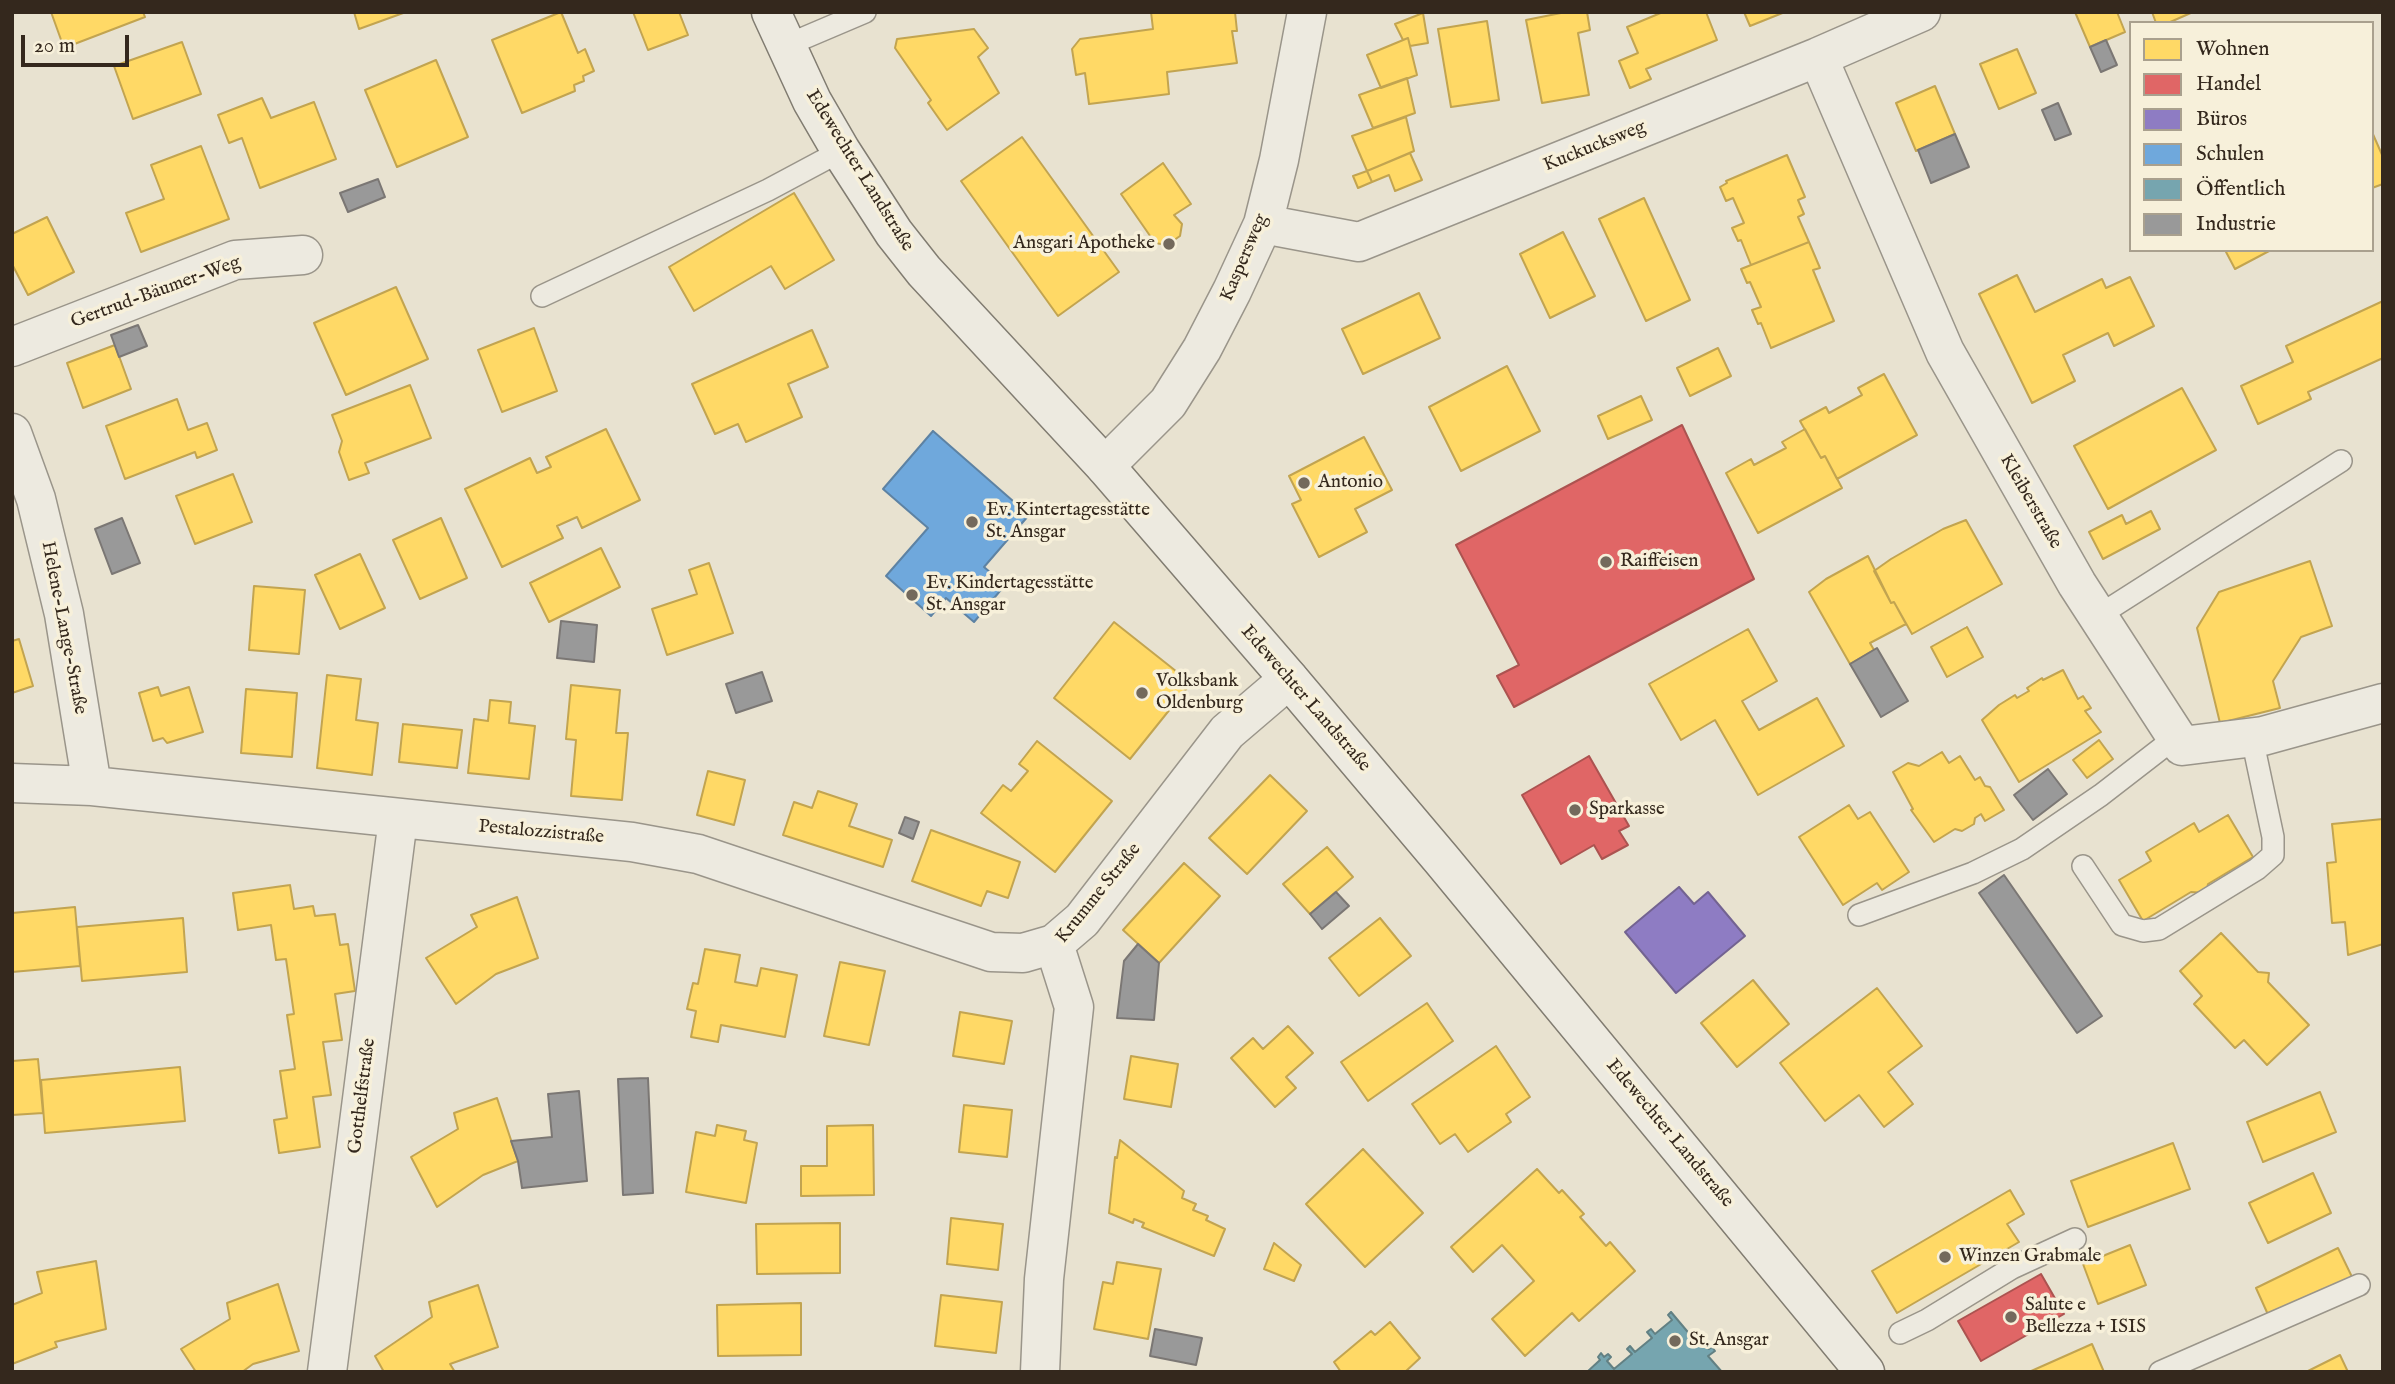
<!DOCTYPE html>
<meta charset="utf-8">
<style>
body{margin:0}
#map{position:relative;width:2395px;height:1384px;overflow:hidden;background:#e8e2d0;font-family:"IM FELL English",serif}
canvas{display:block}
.frame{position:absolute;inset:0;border:14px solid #34281d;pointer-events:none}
.legend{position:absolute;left:2129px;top:21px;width:245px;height:231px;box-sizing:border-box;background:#f7f0da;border:2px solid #a9a08e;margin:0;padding:9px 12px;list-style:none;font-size:21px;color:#34281d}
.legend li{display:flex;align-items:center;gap:14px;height:35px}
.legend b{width:35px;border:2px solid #a9a08e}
.scale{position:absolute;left:21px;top:35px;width:108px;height:32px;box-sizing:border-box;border:4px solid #34281d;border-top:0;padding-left:9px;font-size:21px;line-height:24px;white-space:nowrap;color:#34281d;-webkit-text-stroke:5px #f7f0da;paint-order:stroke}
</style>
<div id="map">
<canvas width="2395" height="1384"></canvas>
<div class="frame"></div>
<ul class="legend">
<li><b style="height:19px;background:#ffd966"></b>Wohnen</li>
<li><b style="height:19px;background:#e06666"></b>Handel</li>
<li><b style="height:19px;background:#8e7cc3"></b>Büros</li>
<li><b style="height:19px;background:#6fa8dc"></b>Schulen</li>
<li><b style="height:19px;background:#76a5af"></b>Öffentlich</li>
<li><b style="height:19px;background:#999"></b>Industrie</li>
</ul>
<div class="scale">20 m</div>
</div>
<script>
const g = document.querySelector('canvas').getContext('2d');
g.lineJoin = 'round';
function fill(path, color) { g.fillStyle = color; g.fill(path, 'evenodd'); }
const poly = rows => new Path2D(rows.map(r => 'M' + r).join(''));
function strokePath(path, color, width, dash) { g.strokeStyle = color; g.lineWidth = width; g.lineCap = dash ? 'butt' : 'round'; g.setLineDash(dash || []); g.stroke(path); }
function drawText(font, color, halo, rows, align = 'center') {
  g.font = font + ' "IM FELL English",serif'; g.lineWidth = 7; g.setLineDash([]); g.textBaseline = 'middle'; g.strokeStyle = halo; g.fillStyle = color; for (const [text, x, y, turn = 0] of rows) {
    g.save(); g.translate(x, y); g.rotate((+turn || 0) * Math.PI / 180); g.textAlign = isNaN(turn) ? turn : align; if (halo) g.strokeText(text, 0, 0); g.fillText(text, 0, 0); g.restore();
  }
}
const homes = poly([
 [51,12,143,12,145,17,64,48,51,12],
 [354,12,406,12,359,29,354,12],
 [561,12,578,53,585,49,594,71,583,76,584,81,574,85,575,91,522,113,492,40,561,12],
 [633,12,679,12,688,35,648,50,633,12],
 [1151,12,1235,12,1237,31,1232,31,1237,63,1167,72,1169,94,1089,104,1085,73,1076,75,1072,49,1080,39,1153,29,1151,12],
 [1566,12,1587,12,1590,30,1578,33,1589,95,1542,103,1526,20,1566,12],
 [1663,12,1706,12,1717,40,1646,69,1651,79,1630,88,1619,61,1638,53,1627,27,1663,12],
 [1744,12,1785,12,1750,26,1744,12],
 [2075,12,2117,12,2125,32,2090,47,2075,12],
 [2152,12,2193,12,2168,23,2156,23,2152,12],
 [1423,13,1428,43,1410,46,1408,38,1403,40,1395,24,1423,13],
 [1487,21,1499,100,1451,107,1438,29,1487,21],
 [974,29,988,48,978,57,999,93,947,130,928,103,931,100,895,48,897,39,974,29],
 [1408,38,1417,75,1381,88,1367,55,1408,38],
 [182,42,201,94,133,119,114,66,182,42],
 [2017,49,2036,93,1999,109,1980,64,2017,49],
 [436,60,468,137,397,167,365,90,436,60],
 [1407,78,1415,113,1373,128,1359,95,1407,78],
 [1935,86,1955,134,1916,151,1896,103,1935,86],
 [262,98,271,118,314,102,336,159,260,188,242,138,229,143,218,115,262,98],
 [1406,117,1414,151,1367,171,1352,136,1406,117],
 [2372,132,2383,157,2383,184,2372,188,2372,132],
 [1022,137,1119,272,1058,316,961,181,1022,137],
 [201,146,229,219,141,252,126,213,164,199,151,165,201,146],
 [1410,153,1422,180,1395,191,1389,175,1372,182,1367,171,1410,153],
 [1787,155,1805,197,1798,200,1804,214,1798,217,1809,242,1751,265,1741,240,1738,241,1732,228,1744,223,1733,198,1726,201,1720,187,1727,183,1726,181,1787,155],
 [1163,163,1191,204,1174,215,1182,224,1180,236,1167,245,1155,243,1121,194,1163,163],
 [1367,171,1372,182,1358,188,1353,176,1367,171],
 [794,193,834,260,785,289,771,266,694,311,669,267,794,193],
 [1644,198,1690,300,1646,321,1599,219,1644,198],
 [47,217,74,272,28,295,12,264,12,234,47,217],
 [1563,232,1595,296,1550,318,1520,254,1563,232],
 [1809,242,1820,268,1813,270,1834,321,1771,348,1761,323,1758,324,1752,310,1761,307,1750,282,1747,283,1741,269,1809,242],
 [2225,250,2271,250,2235,269,2225,250],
 [2017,275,2035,312,2102,279,2106,288,2130,277,2154,326,2114,346,2108,333,2063,355,2075,381,2032,403,1979,294,2017,275],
 [396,287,428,359,346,395,314,323,396,287],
 [1419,293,1440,338,1363,374,1342,329,1419,293],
 [2383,301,2383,358,2308,392,2311,399,2258,424,2241,386,2293,362,2286,346,2383,301],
 [534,328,557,391,502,412,478,350,534,328],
 [812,330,828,367,788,384,802,417,746,442,738,424,715,434,692,384,812,330],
 [115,345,131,389,83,408,67,363,115,345],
 [1718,348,1731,376,1690,396,1677,368,1718,348],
 [1507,366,1540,431,1461,471,1429,407,1507,366],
 [1884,374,1917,435,1837,479,1825,456,1821,458,1800,421,1826,407,1829,413,1862,395,1858,388,1884,374],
 [410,385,431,438,365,463,369,473,349,480,339,452,342,441,332,415,410,385],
 [2182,388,2216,450,2108,509,2074,446,2182,388],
 [1641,396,1652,420,1608,439,1598,416,1641,396],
 [177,399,188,430,207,423,217,450,197,458,195,452,125,479,106,426,177,399],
 [606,429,640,500,582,528,577,517,557,526,563,538,502,567,465,489,530,458,537,473,551,467,546,457,606,429],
 [1805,429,1821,458,1825,456,1842,488,1758,533,1726,473,1751,459,1754,465,1786,448,1782,442,1805,429],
 [1364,437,1392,490,1355,509,1367,532,1319,557,1292,504,1301,500,1289,476,1364,437],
 [233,474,252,522,195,544,176,496,233,474],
 [2151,511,2160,529,2103,559,2089,532,2122,515,2126,524,2151,511],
 [441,518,467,578,420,599,393,540,441,518],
 [1966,520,2002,584,1912,634,1894,602,1891,603,1874,571,1891,559,1943,529,1966,520],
 [601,548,620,587,549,622,530,583,601,548],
 [360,554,385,608,340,629,315,575,360,554],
 [1868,556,1891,603,1894,602,1906,624,1870,643,1874,650,1850,664,1809,592,1826,579,1868,556],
 [2310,561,2332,626,2301,637,2273,681,2280,708,2220,723,2197,628,2219,592,2310,561],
 [709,563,733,633,667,655,652,609,697,594,689,570,709,563],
 [254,586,305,590,299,654,249,650,254,586],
 [1114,622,1191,683,1130,759,1054,698,1114,622],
 [1967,627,1983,657,1947,677,1931,647,1967,627],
 [1748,629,1777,681,1742,701,1759,730,1817,698,1844,746,1758,795,1715,720,1681,740,1649,684,1748,629],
 [19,639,33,686,12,693,12,641,19,639],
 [2063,670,2078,699,2083,696,2091,708,2085,711,2101,732,2019,782,1982,720,1999,705,2015,695,2017,698,2029,691,2027,688,2042,678,2043,680,2063,670],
 [327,675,361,679,356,720,378,723,372,775,317,768,327,675],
 [571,685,620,690,616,733,628,733,622,800,571,796,576,740,566,739,571,685],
 [158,687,161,696,189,687,203,732,167,743,163,738,153,741,139,693,158,687],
 [246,689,297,693,292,757,241,753,246,689],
 [490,700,511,702,509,723,535,726,529,779,468,773,474,719,488,721,490,700],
 [403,724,462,730,457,768,399,762,403,724],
 [2099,740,2113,759,2087,778,2073,760,2099,740],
 [1037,741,1112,801,1055,872,981,813,1003,785,1011,791,1028,771,1019,764,1037,741],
 [1942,752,1949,763,1960,756,1975,780,1980,777,1985,786,1990,787,2004,810,1985,821,1981,814,1975,818,1974,824,1962,831,1955,829,1934,842,1911,810,1913,809,1893,772,1908,763,1919,766,1942,752],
 [708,771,745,780,734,825,697,815,708,771],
 [1270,775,1307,811,1247,874,1209,838,1270,775],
 [818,791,857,804,849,826,892,840,883,867,783,835,794,802,812,808,818,791],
 [1849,805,1858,819,1870,812,1909,872,1882,890,1877,883,1843,905,1799,837,1849,805],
 [2228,815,2253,857,2208,884,2206,893,2191,892,2143,921,2119,880,2151,861,2146,852,2194,823,2199,832,2228,815],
 [2383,819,2383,944,2348,955,2345,922,2332,923,2327,863,2336,862,2332,824,2383,819],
 [931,830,1020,862,1008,898,987,891,981,906,912,881,931,830],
 [1327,847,1353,877,1310,914,1283,884,1327,847],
 [1184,863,1220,896,1159,963,1123,930,1184,863],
 [290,885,294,909,313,906,315,916,335,914,340,945,348,944,355,991,335,994,342,1040,323,1042,331,1095,313,1097,320,1147,279,1153,274,1120,287,1118,280,1071,295,1069,287,1015,294,1014,286,959,276,960,271,925,238,930,233,893,290,885],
 [517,897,538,958,496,974,456,1004,426,958,477,927,471,915,517,897],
 [75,907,80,966,12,972,12,913,75,907],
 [183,918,187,972,82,981,77,927,183,918],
 [1380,918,1411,956,1359,996,1329,958,1380,918],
 [2221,933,2258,972,2269,973,2268,982,2309,1025,2267,1065,2244,1040,2235,1048,2194,1004,2202,996,2180,971,2221,933],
 [705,949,740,955,735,982,757,986,761,968,797,975,785,1037,721,1025,718,1042,691,1037,696,1011,687,1009,693,983,698,984,705,949],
 [840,962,885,971,869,1045,824,1036,840,962],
 [1753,980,1789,1024,1737,1067,1701,1023,1753,980],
 [1877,988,1922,1046,1888,1072,1913,1104,1884,1127,1859,1095,1825,1121,1780,1063,1877,988],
 [1427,1003,1453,1041,1368,1101,1341,1062,1427,1003],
 [960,1012,1012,1021,1004,1064,953,1056,960,1012],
 [1288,1026,1313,1053,1286,1077,1296,1088,1275,1107,1231,1058,1253,1038,1263,1049,1288,1026],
 [1496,1046,1530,1097,1506,1114,1511,1122,1468,1152,1455,1134,1440,1144,1412,1104,1496,1046],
 [1131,1056,1178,1064,1171,1107,1124,1099,1131,1056],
 [38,1059,43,1113,12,1115,12,1061,38,1059],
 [180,1067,185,1121,45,1133,41,1080,180,1067],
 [2320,1092,2336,1132,2263,1162,2247,1122,2320,1092],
 [497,1098,518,1161,483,1175,437,1207,411,1157,458,1129,454,1113,497,1098],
 [964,1105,1012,1110,1007,1157,959,1152,964,1105],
 [717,1125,746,1131,744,1140,757,1143,746,1203,686,1192,696,1132,715,1136,717,1125],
 [873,1125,874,1195,801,1196,801,1166,827,1166,827,1126,873,1125],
 [1120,1140,1184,1191,1182,1198,1196,1204,1193,1210,1208,1216,1206,1220,1225,1229,1214,1256,1142,1227,1144,1223,1134,1219,1133,1223,1109,1213,1115,1157,1117,1158,1120,1140],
 [2173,1143,2190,1189,2088,1227,2071,1181,2173,1143],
 [1363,1149,1423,1213,1365,1267,1306,1204,1363,1149],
 [1537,1169,1559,1193,1562,1190,1584,1214,1580,1217,1606,1246,1610,1242,1635,1271,1579,1321,1572,1313,1525,1356,1492,1319,1534,1281,1502,1245,1473,1272,1451,1247,1537,1169],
 [2313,1173,2331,1213,2268,1243,2249,1203,2313,1173],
 [2010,1190,2024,1214,2007,1224,2019,1242,1897,1313,1872,1271,2010,1190],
 [951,1218,1003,1224,998,1270,947,1264,951,1218],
 [840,1223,840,1273,757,1274,756,1224,840,1223],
 [1274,1243,1301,1265,1294,1281,1264,1269,1274,1243],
 [2130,1245,2146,1285,2098,1304,2083,1264,2130,1245],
 [2338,1248,2353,1279,2270,1319,2256,1288,2338,1248],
 [96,1261,106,1329,55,1342,57,1347,12,1364,12,1305,42,1293,37,1272,96,1261],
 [1117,1262,1161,1269,1148,1339,1094,1329,1103,1282,1113,1284,1117,1262],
 [278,1284,299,1351,253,1364,242,1372,196,1372,181,1349,230,1319,227,1303,278,1284],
 [478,1285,498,1347,450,1364,455,1372,384,1372,375,1356,432,1317,429,1302,478,1285],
 [941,1295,1002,1302,996,1353,935,1346,941,1295],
 [801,1303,801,1355,718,1356,717,1305,801,1303],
 [1390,1322,1420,1358,1405,1372,1341,1372,1334,1362,1371,1331,1375,1335,1390,1322],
 [2092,1344,2104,1372,2029,1372,2092,1344],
 [2340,1355,2348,1372,2306,1372,2340,1355]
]);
const shops = poly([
 [1682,425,1754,579,1514,707,1497,676,1519,665,1456,545,1682,425],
 [1589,756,1629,826,1619,831,1628,845,1602,859,1594,845,1561,864,1522,795,1589,756],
 [2041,1274,2064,1314,1981,1361,1958,1321,2041,1274]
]);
const offices = poly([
 [1679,887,1694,904,1708,892,1745,936,1676,993,1625,932,1679,887]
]);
const schools = poly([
 [933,431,1029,515,984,567,1005,585,974,622,946,598,931,616,886,576,928,528,883,489,933,431]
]);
const public = poly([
 [1671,1312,1692,1337,1699,1331,1701,1335,1699,1337,1709,1349,1712,1347,1715,1351,1708,1356,1722,1372,1587,1372,1600,1360,1598,1357,1601,1353,1604,1357,1608,1354,1611,1357,1607,1361,1614,1369,1632,1354,1627,1349,1630,1346,1635,1352,1652,1338,1647,1332,1651,1329,1655,1334,1672,1320,1668,1315,1671,1312]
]);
const industry = poly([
 [2106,40,2117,65,2101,72,2090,47,2106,40],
 [2058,103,2071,134,2055,140,2042,110,2058,103],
 [1955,134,1969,167,1931,183,1918,150,1955,134],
 [378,179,385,197,348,212,340,193,378,179],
 [138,325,147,346,119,357,111,335,138,325],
 [122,518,140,563,112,574,95,529,122,518],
 [561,621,597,625,594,662,557,658,561,621],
 [1877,648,1908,701,1881,717,1850,664,1877,648],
 [762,672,772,701,736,713,726,684,762,672],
 [2048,769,2067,794,2033,820,2014,795,2048,769],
 [905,817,919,822,913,839,899,833,905,817],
 [2004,875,2102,1016,2077,1033,1979,893,2004,875],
 [1336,892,1349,906,1322,929,1310,914,1336,892],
 [1138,944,1159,963,1154,1020,1117,1018,1124,961,1138,944],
 [648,1078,653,1193,623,1195,618,1079,648,1078],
 [579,1091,587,1181,522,1188,518,1161,511,1141,552,1137,548,1094,579,1091],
 [1155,1329,1202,1338,1196,1365,1150,1356,1155,1329]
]);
const lane = poly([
 [785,46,865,12],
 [542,296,768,190,841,151],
 [2098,616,2341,461],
 [2083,866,2122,925,2143,931,2159,929,2257,869,2273,855,2273,837,2252,738],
 [1859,915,1973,873,2022,849,2101,795,2176,737],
 [1900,1333,1927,1320,2012,1268,2075,1239],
 [2160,1372,2359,1285]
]);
const street = poly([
 [1818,57,1945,352,2077,584,2182,746,2263,736,2383,703],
 [1263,224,1359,242,1818,57,1921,12],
 [12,347,235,260,303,255],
 [12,433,36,499,64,614,92,786],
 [1105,466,1168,403,1202,349,1232,291,1263,224,1279,160,1307,12],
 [12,783,92,786,632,842,698,854,991,952,1023,953,1054,944,1082,920,1227,732,1289,679],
 [327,1372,398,819],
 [1040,1372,1044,1279,1074,1007,1054,944]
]);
const secondary = poly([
 [771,12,812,101,841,151,894,233,924,271,1105,466,1289,679,1442,860,1865,1372]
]);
const markers = [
 [1169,244,7,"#73695c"],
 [1304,483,7,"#73695c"],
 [972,522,7,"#73695c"],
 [1606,562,7,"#73695c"],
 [912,595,7,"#73695c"],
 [1142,693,7,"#73695c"],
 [1575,810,7,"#73695c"],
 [1945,1257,7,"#73695c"],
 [2011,1317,7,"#73695c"],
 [1675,1341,7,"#73695c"]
];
const streetNames = [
 ["Kuckucksweg",1595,147,-22],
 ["Edewechter Landstraße",859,171,58],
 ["Kaspersweg",1245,258,-67],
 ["Gertrud-Bäumer-Weg",156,293,-20],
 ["Kleiberstraße",2030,502,60],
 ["Helene-Lange-Straße",63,628,79],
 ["Edewechter Landstraße",1305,699,49],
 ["Pestalozzistraße",541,833,5],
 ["Krumme Straße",1099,894,-51],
 ["Gotthelfstraße",363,1096,-83],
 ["Edewechter Landstraße",1669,1134,50]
];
const poiNames = [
 ["Ansgari Apotheke",1155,244,"right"],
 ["Antonio",1318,483],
 ["Ev. Kintertagesstätte",986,511],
 ["St. Ansgar",986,533],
 ["Raiffeisen",1620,562],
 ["Ev. Kindertagesstätte",926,584],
 ["St. Ansgar",926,606],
 ["Volksbank",1156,682],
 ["Oldenburg",1156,704],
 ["Sparkasse",1589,810],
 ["Winzen Grabmale",1959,1257],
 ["Salute e",2025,1306],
 ["Bellezza + ISIS",2025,1328],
 ["St. Ansgar",1689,1341]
];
fill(homes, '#ffd966');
strokePath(homes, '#c2a450', 2);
fill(shops, '#e06666');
strokePath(shops, '#ac5350', 2);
fill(offices, '#8e7cc3');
strokePath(offices, '#736391', 2);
fill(schools, '#6fa8dc');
strokePath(schools, '#5d82a3', 2);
fill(public, '#76a5af');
strokePath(public, '#628083', 2);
fill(industry, '#999');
strokePath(industry, '#7b7774', 2);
strokePath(lane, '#9a958a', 24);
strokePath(street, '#9a958a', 41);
strokePath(secondary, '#817c71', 41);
strokePath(lane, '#edeae0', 21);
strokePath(street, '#edeae0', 38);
strokePath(secondary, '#edeae0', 38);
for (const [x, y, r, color] of markers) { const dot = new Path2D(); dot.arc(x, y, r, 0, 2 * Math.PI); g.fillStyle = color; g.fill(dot); strokePath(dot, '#f7f0da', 2.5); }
drawText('19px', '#34281d', '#f7f0da', streetNames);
drawText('19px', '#34281d', '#f7f0da', poiNames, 'left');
</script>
